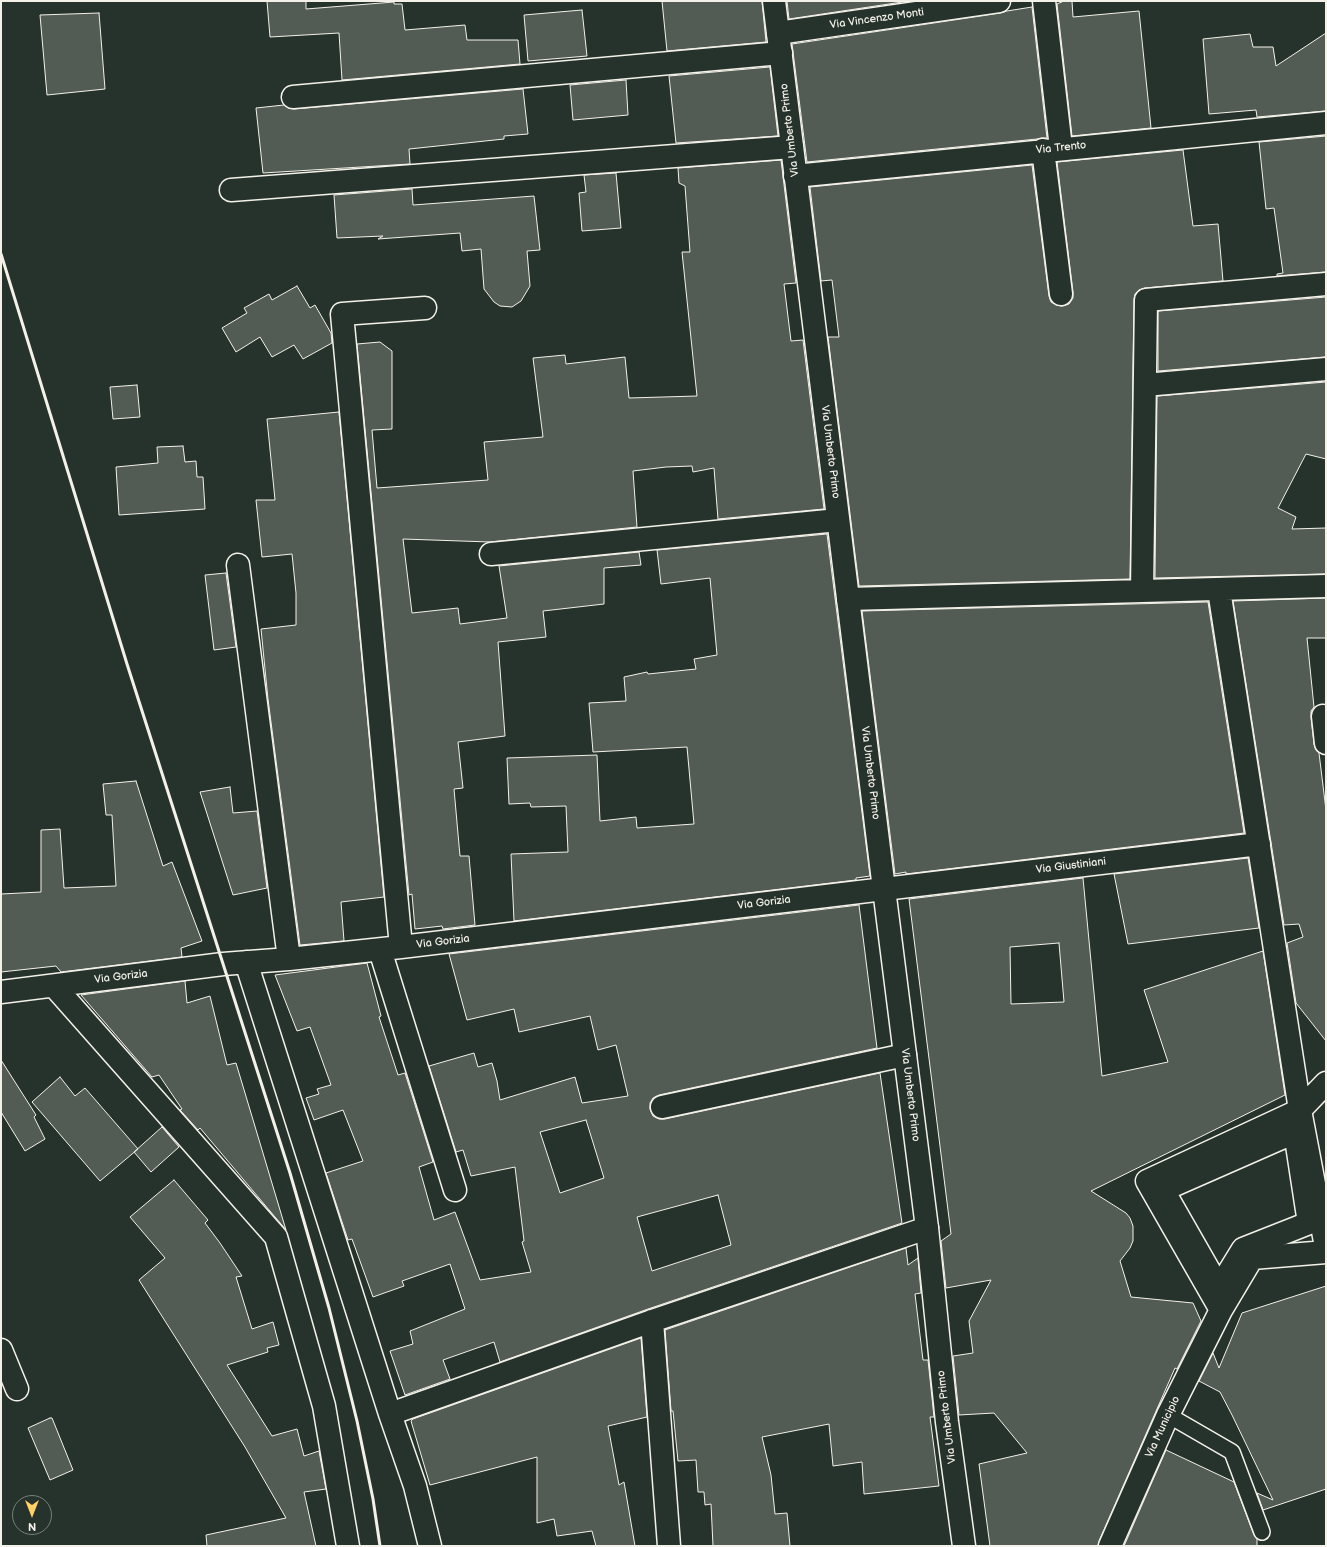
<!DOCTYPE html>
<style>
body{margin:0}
#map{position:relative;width:1327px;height:1547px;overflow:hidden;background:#26332d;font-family:"Balsamiq Sans",sans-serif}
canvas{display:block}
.frame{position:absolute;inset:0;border:2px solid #f4f1e8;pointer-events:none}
.north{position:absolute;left:12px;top:1495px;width:40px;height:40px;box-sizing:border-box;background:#26332d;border:1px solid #787f78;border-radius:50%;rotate:180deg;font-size:11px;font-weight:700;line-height:16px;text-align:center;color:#f4f1e8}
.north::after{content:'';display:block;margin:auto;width:14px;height:18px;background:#ffd166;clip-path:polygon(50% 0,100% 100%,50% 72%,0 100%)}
</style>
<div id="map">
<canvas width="1327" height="1547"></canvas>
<div class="frame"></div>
<div class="north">N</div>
</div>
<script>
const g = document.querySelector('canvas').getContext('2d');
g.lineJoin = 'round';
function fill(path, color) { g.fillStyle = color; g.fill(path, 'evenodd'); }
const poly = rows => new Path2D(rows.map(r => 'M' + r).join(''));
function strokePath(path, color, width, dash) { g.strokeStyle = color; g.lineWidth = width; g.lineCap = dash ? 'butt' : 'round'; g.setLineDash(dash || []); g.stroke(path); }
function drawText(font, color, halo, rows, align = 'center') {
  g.font = font + ' "Balsamiq Sans",sans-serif'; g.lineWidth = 3; g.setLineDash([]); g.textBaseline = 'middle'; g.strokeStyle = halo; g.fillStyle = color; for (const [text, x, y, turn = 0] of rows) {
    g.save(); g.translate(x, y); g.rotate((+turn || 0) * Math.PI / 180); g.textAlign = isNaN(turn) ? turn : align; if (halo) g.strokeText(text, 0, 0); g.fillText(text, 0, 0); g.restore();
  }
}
const building = poly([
 [267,1,306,1,306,9,394,2,394,4,402,4,405,30,465,25,467,40,518,40,520,64,342,80,339,33,270,37,267,1],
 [662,1,762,1,766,42,667,51,662,1],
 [787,1,909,1,789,19,787,1],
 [1064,1,1072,1,1073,17,1139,11,1151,128,1072,136,1057,4,1064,1],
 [1032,7,1047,138,1042,138,1037,139,807,162,792,44,1001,13,1007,11,1032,7],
 [582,10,587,56,528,61,524,15,582,10],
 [99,13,105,89,47,95,40,15,99,13],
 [1326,33,1326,111,1257,117,1256,110,1209,114,1203,39,1250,34,1253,47,1273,47,1276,66,1326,33],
 [770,67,778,136,676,143,669,76,770,67],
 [626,80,628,115,573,120,570,85,626,80],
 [523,89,528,134,504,136,504,139,409,149,410,164,263,173,256,108,284,105,288,108,294,109,523,89],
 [1326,136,1326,272,1277,276,1277,274,1283,273,1274,208,1266,209,1259,142,1326,136],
 [1183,150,1193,226,1218,224,1223,281,1145,288,1139,290,1135,294,1134,300,1130,579,859,586,828,337,839,337,832,280,821,281,810,187,1032,165,1049,296,1051,302,1056,305,1062,306,1069,304,1073,298,1073,292,1057,162,1183,150],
 [781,160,796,283,784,284,791,341,803,340,824,509,718,519,714,468,693,472,692,466,666,467,633,471,637,527,490,542,403,539,412,613,458,608,460,624,507,618,499,566,639,552,641,565,604,568,604,604,543,611,546,637,498,642,505,736,458,742,463,788,454,789,460,856,469,856,475,925,443,929,442,926,415,929,412,894,409,895,357,344,380,342,392,351,392,429,372,430,377,488,488,480,484,442,543,437,533,358,565,355,566,364,625,357,629,398,697,396,682,252,690,252,685,186,679,183,678,168,781,160],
 [616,173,621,228,582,231,579,193,586,192,584,175,616,173],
 [412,189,413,205,534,196,540,250,527,251,530,286,521,301,512,307,500,306,494,302,484,289,481,249,462,251,460,233,378,239,383,236,337,238,334,195,412,189],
 [297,286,310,308,315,305,331,333,332,343,303,359,294,345,272,357,260,337,236,352,222,328,247,313,244,308,269,294,272,300,297,286],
 [1326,297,1326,357,1158,371,1158,311,1326,297],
 [1326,382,1326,459,1306,454,1278,508,1296,517,1292,529,1326,528,1326,574,1155,578,1157,396,1326,382],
 [137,385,140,417,113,419,110,387,137,385],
 [339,412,384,897,341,902,344,941,300,945,268,699,261,629,296,625,296,593,292,554,262,557,256,500,275,500,267,419,339,412],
 [183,446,185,462,196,461,197,477,203,477,205,509,119,515,116,467,158,463,157,447,183,446],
 [827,534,870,876,856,878,856,880,514,921,511,854,568,852,566,806,531,807,530,803,509,804,507,758,597,755,600,821,636,817,637,828,694,824,687,747,593,752,589,703,626,701,624,677,647,672,648,674,696,669,694,659,717,655,710,578,661,584,657,550,827,534],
 [226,573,236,647,214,650,205,575,226,573],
 [1326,598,1326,638,1307,638,1314,707,1311,711,1311,717,1314,744,1316,750,1319,753,1326,810,1326,1041,1296,1003,1287,943,1303,937,1299,924,1284,925,1233,601,1326,598],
 [1208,602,1244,833,906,874,906,872,895,874,862,611,1208,602],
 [136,781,163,866,172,862,202,941,181,948,182,957,61,972,56,966,1,972,1,894,41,892,41,830,60,829,64,888,116,886,112,815,106,815,103,784,136,781],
 [230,787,233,813,257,811,267,888,233,895,200,792,230,787],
 [1248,858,1259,928,1128,944,1114,874,1248,858],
 [1083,878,1102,1076,1168,1062,1144,990,1263,951,1285,1095,1091,1191,1126,1213,1130,1218,1133,1226,1133,1241,1130,1248,1120,1261,1131,1297,1193,1303,1201,1321,1177,1369,1175,1368,1099,1541,1098,1546,990,1546,979,1464,1027,1453,994,1413,959,1415,953,1356,973,1353,969,1321,991,1280,946,1288,941,1241,951,1234,909,899,1083,878],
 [1059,943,1064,1002,1011,1004,1010,947,1059,943],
 [859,905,877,1048,659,1095,653,1098,650,1103,650,1109,653,1116,659,1119,665,1119,880,1073,902,1223,648,1309,500,1362,494,1342,443,1360,450,1379,405,1395,390,1351,413,1344,410,1331,465,1309,450,1264,402,1281,404,1286,373,1297,352,1239,348,1240,326,1173,363,1161,343,1110,314,1120,306,1098,319,1094,317,1089,331,1085,310,1027,297,1031,275,975,367,963,381,1016,379,1017,398,1075,405,1073,433,1162,419,1167,434,1220,455,1212,480,1280,531,1272,522,1242,524,1241,515,1167,471,1176,463,1150,456,1152,429,1066,474,1053,478,1067,492,1063,497,1081,500,1100,575,1077,582,1103,628,1096,616,1045,598,1050,590,1016,519,1032,514,1009,467,1020,449,954,859,905],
 [586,1120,604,1178,560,1193,540,1132,586,1120],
 [718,1195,731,1245,652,1271,637,1217,718,1195],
 [185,981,187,1003,210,996,227,1065,236,1063,286,1230,200,1128,198,1130,180,1110,182,1109,159,1075,152,1077,81,995,185,981],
 [1,1060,36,1115,34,1117,45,1139,25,1151,1,1112,1,1060],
 [60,1077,75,1096,85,1088,138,1149,100,1181,32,1102,60,1077],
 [162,1127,179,1147,151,1172,134,1152,162,1127],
 [174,1180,208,1220,205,1223,220,1243,242,1276,236,1277,252,1329,273,1322,279,1345,267,1348,268,1352,227,1365,272,1436,297,1429,304,1456,319,1451,326,1489,304,1492,316,1546,207,1546,206,1535,286,1518,245,1447,139,1280,165,1258,130,1217,174,1180],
 [906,1248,908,1265,918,1258,921,1293,915,1294,923,1360,928,1360,934,1417,930,1417,939,1486,864,1494,862,1462,833,1466,829,1424,762,1437,771,1475,775,1514,787,1513,790,1546,713,1546,711,1504,705,1505,704,1492,698,1492,696,1460,678,1461,673,1411,671,1411,665,1330,906,1248],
 [1326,1286,1326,1489,1263,1510,1257,1493,1273,1500,1232,1415,1220,1392,1199,1381,1213,1353,1219,1368,1242,1313,1326,1286],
 [641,1338,647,1417,608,1426,619,1485,624,1482,635,1546,596,1546,592,1531,557,1536,554,1519,537,1523,537,1457,430,1485,411,1421,413,1419,641,1338],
 [50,1418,52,1418,73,1470,50,1480,28,1428,50,1418],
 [1166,1450,1234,1482,1254,1535,1257,1539,1257,1546,1124,1546,1166,1450]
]);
const service = poly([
 [1168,1415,1232,1452,1262,1532]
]);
const pedestrian = poly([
 [1295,1132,1309,1223,1243,1249,1219,1288,1163,1190,1295,1132]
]);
const minor = poly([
 [1044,1,1061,148],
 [778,33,999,1],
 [293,97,781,53],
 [1043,150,1061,294],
 [795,176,1326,123],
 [231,190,792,147],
 [1145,385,1326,369],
 [491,554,838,520],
 [238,565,289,959],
 [1219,590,1300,1110],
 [1142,591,1146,300,1326,284],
 [848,599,1326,586],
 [1323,716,1326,743],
 [401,947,342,314,425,308],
 [380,950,455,1190],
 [246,962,390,1414,415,1486,430,1546],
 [54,986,276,1237,324,1406,348,1546],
 [1,992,223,964,289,959,401,947,1259,844],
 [662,1107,905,1055],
 [1300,1110,1326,1083],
 [1221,1310,1147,1181,1300,1110,1326,1247],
 [652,1321,669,1546],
 [1,1350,17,1389],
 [390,1414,652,1321,927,1228],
 [1110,1546,1168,1415,1221,1310,1252,1258,1326,1252]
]);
const tertiary = poly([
 [774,1,884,889,927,1228,947,1422,964,1546]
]);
const rail = poly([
 [1,254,127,664,290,1173,329,1308,357,1421,373,1499,380,1546]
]);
const streetNames = [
 ["Via Vincenzo Monti",877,19,-8],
 ["Via Umberto Primo",790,130,-97],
 ["Via Trento",1061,148,-6],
 ["Via Umberto Primo",830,452,83],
 ["Via Umberto Primo",870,773,83],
 ["Via Giustiniani",1071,866,-7],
 ["Via Gorizia",764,903,-7],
 ["Via Gorizia",443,942,-7],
 ["Via Gorizia",121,977,-7],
 ["Via Umberto Primo",910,1095,83],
 ["Via Umberto Primo",947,1417,-97],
 ["Via Municipio",1163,1427,-65]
];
fill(building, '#525c55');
strokePath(building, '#f4f1e8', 1);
strokePath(service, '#f4f1e8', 18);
strokePath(pedestrian, '#f4f1e8', 25);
strokePath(minor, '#f4f1e8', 25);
strokePath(tertiary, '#f4f1e8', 25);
strokePath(service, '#26332d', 15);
strokePath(pedestrian, '#26332d', 22);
strokePath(minor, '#26332d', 22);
strokePath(tertiary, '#26332d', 22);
strokePath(rail, '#f4f1e8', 3);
drawText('11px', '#f4f1e8', '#26332d', streetNames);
</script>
